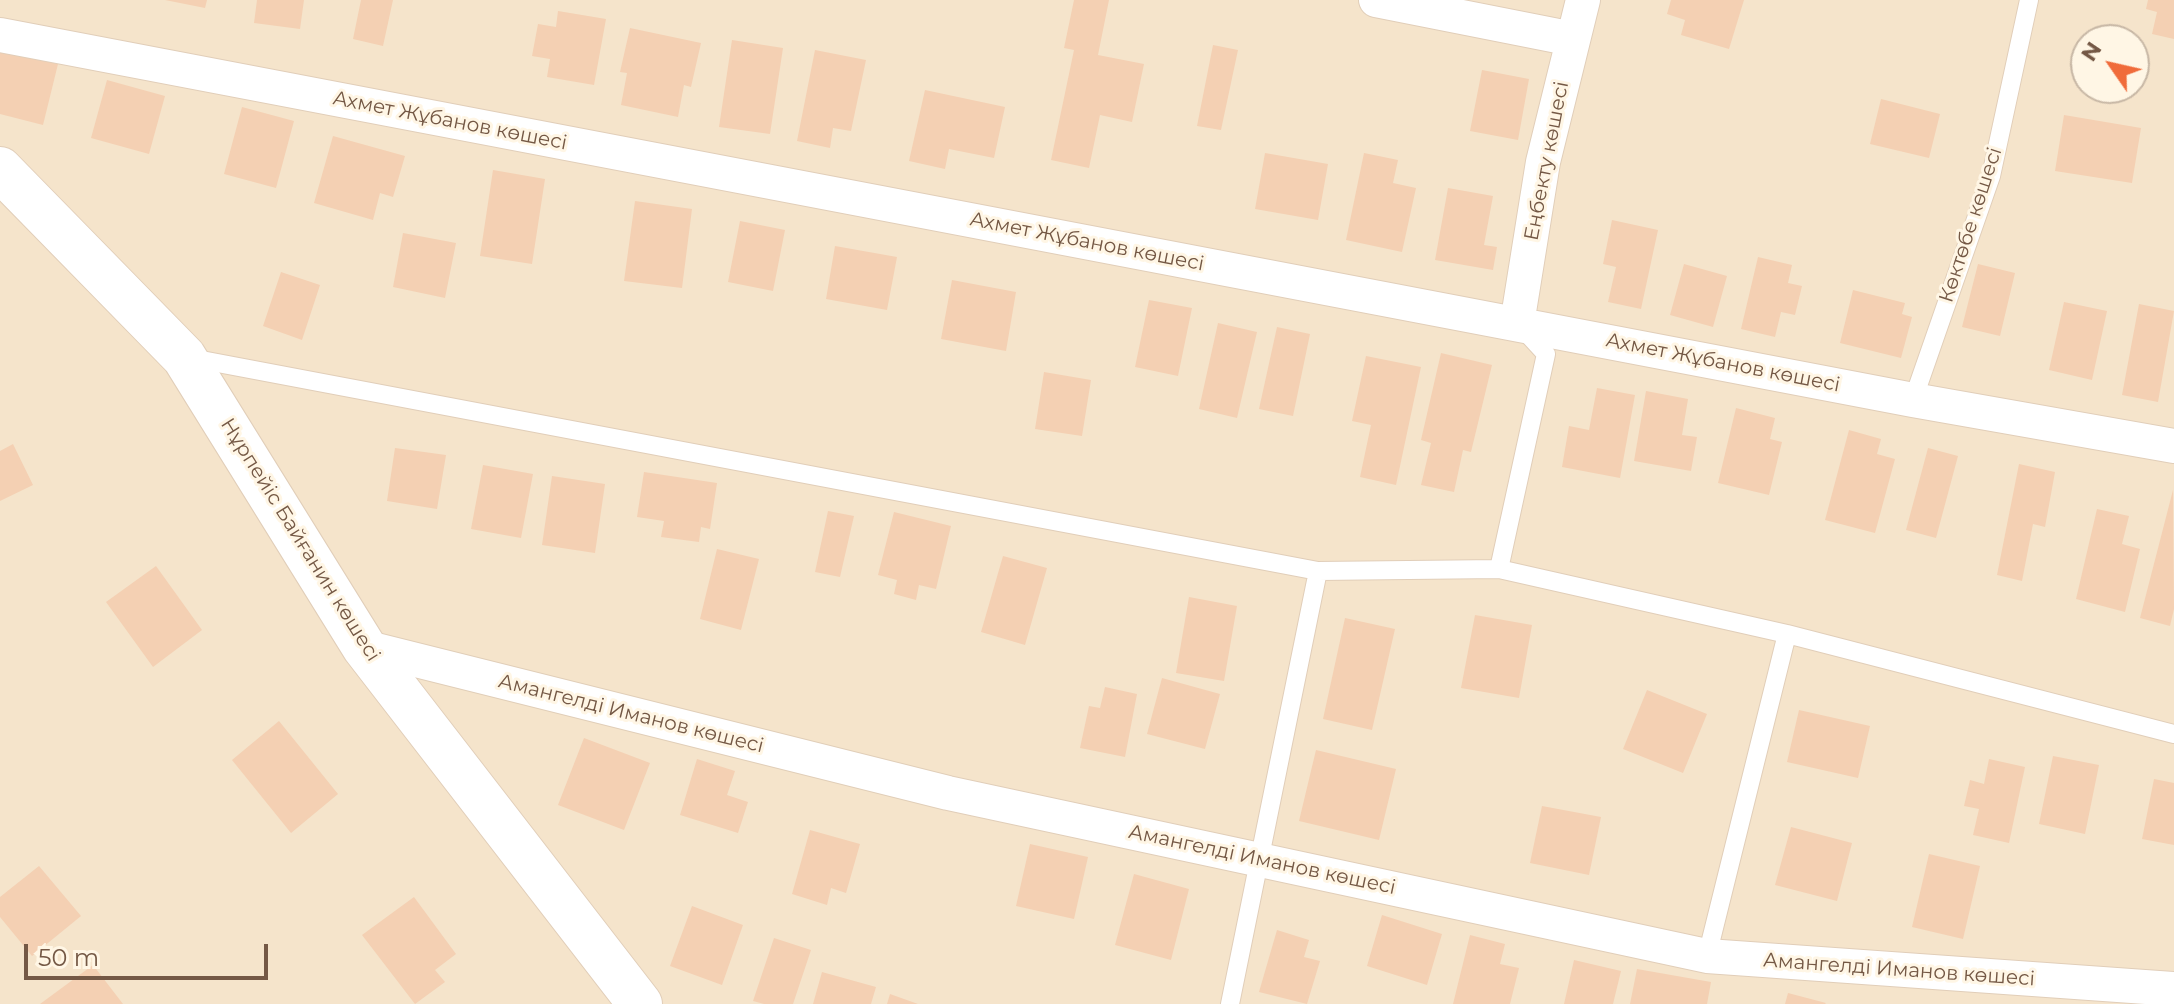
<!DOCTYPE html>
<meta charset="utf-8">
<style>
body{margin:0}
#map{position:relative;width:2174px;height:1004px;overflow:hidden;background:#fdf2dd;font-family:Montserrat,sans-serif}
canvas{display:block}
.north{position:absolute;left:2070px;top:24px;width:80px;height:80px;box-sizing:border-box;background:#fff6e5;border:2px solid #c7b7a5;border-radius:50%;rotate:304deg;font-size:22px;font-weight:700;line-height:32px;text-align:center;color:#745845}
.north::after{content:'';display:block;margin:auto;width:28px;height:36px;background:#f06b3a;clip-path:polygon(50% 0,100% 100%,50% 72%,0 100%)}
.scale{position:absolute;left:24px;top:944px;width:244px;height:36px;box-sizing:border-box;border:4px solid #745845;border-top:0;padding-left:10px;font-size:24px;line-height:28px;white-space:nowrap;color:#745845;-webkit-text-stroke:6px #fff6e5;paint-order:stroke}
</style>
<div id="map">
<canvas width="2174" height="1004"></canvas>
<div class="north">N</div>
<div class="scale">50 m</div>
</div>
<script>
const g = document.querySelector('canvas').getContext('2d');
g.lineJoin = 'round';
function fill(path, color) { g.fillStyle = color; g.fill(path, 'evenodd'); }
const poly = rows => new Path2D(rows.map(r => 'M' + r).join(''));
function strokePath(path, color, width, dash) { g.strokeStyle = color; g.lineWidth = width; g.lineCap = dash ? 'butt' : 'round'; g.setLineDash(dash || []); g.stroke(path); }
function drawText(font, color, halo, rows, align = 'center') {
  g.font = font + ' Montserrat,sans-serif'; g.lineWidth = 6; g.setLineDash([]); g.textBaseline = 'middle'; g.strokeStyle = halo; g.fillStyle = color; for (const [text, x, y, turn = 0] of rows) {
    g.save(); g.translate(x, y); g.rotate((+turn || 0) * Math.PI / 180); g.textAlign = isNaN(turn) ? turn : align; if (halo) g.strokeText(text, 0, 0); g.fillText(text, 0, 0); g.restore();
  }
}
const residential = poly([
 [0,0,2174,0,2174,1004,0,1004],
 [2086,40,2134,40,2134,88,2086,88]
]);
const building = poly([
 [165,0,207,0,205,8],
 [257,0,304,0,300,29,254,23],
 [361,0,393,0,383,46,353,39],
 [1074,0,1109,0,1098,55,1144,64,1132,122,1100,115,1089,168,1051,160,1074,50,1064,48],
 [1671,0,1744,0,1729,49,1681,35,1685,20,1667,14],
 [2148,0,2174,0,2174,39,2152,34,2157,12,2146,9],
 [558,11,606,19,594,85,547,77,550,59,532,56,538,24,556,27],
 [630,28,701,43,691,87,684,85,678,117,621,105,627,73,620,72],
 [732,40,783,48,770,134,719,127],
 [1213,45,1238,50,1221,130,1197,126],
 [0,49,58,64,43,125,0,114],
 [815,50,866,60,851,131,833,128,830,148,797,141],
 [1482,70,1529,79,1518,140,1470,131],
 [107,80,165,96,149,154,91,138],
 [925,90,1005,107,994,158,949,149,945,169,909,161],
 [1881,99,1940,114,1929,158,1870,144],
 [242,107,294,121,276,188,224,174],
 [2064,115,2141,128,2132,183,2055,171],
 [333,136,405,156,393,197,380,193,373,220,314,203],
 [1265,153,1328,164,1318,220,1255,209],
 [1364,153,1398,160,1393,183,1416,188,1402,252,1346,240],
 [493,170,545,179,532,264,480,256],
 [1448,188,1493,196,1484,245,1497,247,1493,270,1435,260],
 [635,201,692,209,682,288,624,281],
 [1612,220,1658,230,1641,309,1608,302,1616,267,1603,264],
 [740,221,785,230,773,291,728,282],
 [403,233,456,243,445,298,393,287],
 [835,246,897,257,887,310,826,299],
 [1758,257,1792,265,1788,283,1802,286,1795,315,1781,312,1775,337,1741,329],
 [1684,264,1727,276,1713,327,1670,315],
 [1978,264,2015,273,2000,336,1962,327],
 [281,272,320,285,302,340,263,326],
 [952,280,1016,292,1006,351,941,339],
 [1853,290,1905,303,1902,314,1912,317,1901,358,1840,343],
 [1149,300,1192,308,1178,376,1135,367],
 [2064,302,2107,311,2092,380,2049,370],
 [2139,304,2174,311,2158,402,2122,395],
 [1218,323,1257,332,1237,418,1199,409],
 [1277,327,1310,334,1293,416,1259,409],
 [1441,353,1492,365,1471,452,1463,450,1454,492,1421,485,1431,443,1421,440],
 [1366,356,1421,367,1396,485,1360,477,1371,425,1352,421],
 [1044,372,1091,380,1082,436,1035,429],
 [1597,388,1635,395,1620,478,1562,467,1569,426,1589,430],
 [1646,391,1688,399,1682,435,1697,437,1691,471,1634,461],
 [1736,408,1775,418,1770,439,1782,442,1769,495,1718,483],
 [1849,430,1881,439,1877,454,1895,459,1875,533,1825,520],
 [13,444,33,485,0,501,0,451],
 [395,448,446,455,437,509,387,501],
 [1928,448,1958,456,1936,538,1906,530],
 [2019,464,2055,472,2045,527,2033,524,2022,581,1997,575],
 [483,465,533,474,521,538,471,529],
 [644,472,717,483,710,529,701,527,699,542,661,537,664,521,637,517],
 [552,476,605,484,595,553,542,545],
 [2173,490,2174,609,2170,626,2140,618],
 [2097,509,2129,516,2122,544,2140,549,2125,612,2076,599],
 [828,511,854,516,840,577,815,572],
 [894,512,951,526,936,589,919,585,916,600,894,594,897,580,878,575],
 [717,549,759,559,741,630,700,619],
 [1003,556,1047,568,1025,645,981,632],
 [156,566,202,630,153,667,106,602],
 [1189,597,1237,606,1224,681,1176,673],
 [1475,615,1532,625,1519,698,1461,688],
 [1345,618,1395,629,1372,730,1323,719],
 [1162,678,1220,694,1205,749,1147,734],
 [1105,687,1137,694,1125,757,1080,748,1089,706,1100,708],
 [1647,690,1707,714,1683,773,1623,749],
 [1799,710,1870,726,1858,778,1787,762],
 [279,721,338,794,291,833,232,760],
 [584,738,650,763,624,830,558,805],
 [1316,750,1396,769,1379,840,1299,821],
 [2053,756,2099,765,2085,834,2039,824],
 [697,759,735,771,727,795,748,802,738,833,680,815],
 [1989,759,2025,767,2009,843,1973,835,1979,809,1964,806,1970,780,1984,784],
 [2154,779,2174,783,2174,845,2142,839],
 [1542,806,1601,817,1589,875,1530,863],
 [1791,827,1852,843,1837,901,1775,885],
 [810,830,860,844,846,893,831,888,827,905,792,894],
 [1030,844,1088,857,1074,919,1016,906],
 [1929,854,1980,866,1963,939,1912,927],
 [39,866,81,916,32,956,0,917,0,897],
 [1134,874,1189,889,1171,960,1115,945],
 [414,897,456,954,435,970,445,982,415,1004,362,935],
 [692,906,743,925,722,985,670,966],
 [1382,915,1442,934,1427,985,1367,966],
 [1277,930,1309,940,1304,957,1320,961,1307,1004,1259,992],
 [1470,935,1505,944,1500,964,1519,968,1510,1004,1453,1004],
 [774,938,811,950,793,1004,764,1004,753,1001],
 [1574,960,1621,971,1613,1004,1564,1004],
 [93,965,123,1004,40,1004],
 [1637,969,1711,982,1707,1004,1630,1004],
 [822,972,876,987,871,1004,813,1004],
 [1788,993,1826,1003,1825,1004,1785,1004],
 [890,994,918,1004,887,1004]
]);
const service = poly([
 [191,358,1318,571,1499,569,1787,634,2174,734],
 [1913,400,1991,176,2029,0],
 [1499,569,1546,354,1524,330],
 [1707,956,1787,634],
 [1230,1004,1318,571]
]);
const minor = poly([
 [1376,0,1573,39],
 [0,35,1913,400,2174,446],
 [1517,324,1543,162,1583,0],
 [364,647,948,793,1707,956,2174,989]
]);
const tertiary = poly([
 [0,169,184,357,364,647,640,1004]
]);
const streetNames = [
 ["Ахмет Жұбанов көшесі",450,121,11],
 ["Еңбекту көшесі",1547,161,-79],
 ["Көктөбе көшесі",1971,225,-72],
 ["Ахмет Жұбанов көшесі",1087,242,11],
 ["Ахмет Жұбанов көшесі",1723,363,11],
 ["Нұрпейіс Байғанин көшесі",300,540,58],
 ["Амангелді Иманов көшесі",631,714,14],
 ["Амангелді Иманов көшесі",1262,860,12],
 ["Амангелді Иманов көшесі",1899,970,4]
];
fill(residential, '#f5e4cb');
fill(building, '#f4d0b3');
strokePath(service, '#e1ceb9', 20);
strokePath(minor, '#e1ceb9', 36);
strokePath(tertiary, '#e1ceb9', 46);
strokePath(service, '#fff', 18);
strokePath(minor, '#fff', 34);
strokePath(tertiary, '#fff', 44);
drawText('20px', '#745845', '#fff6e5', streetNames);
</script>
